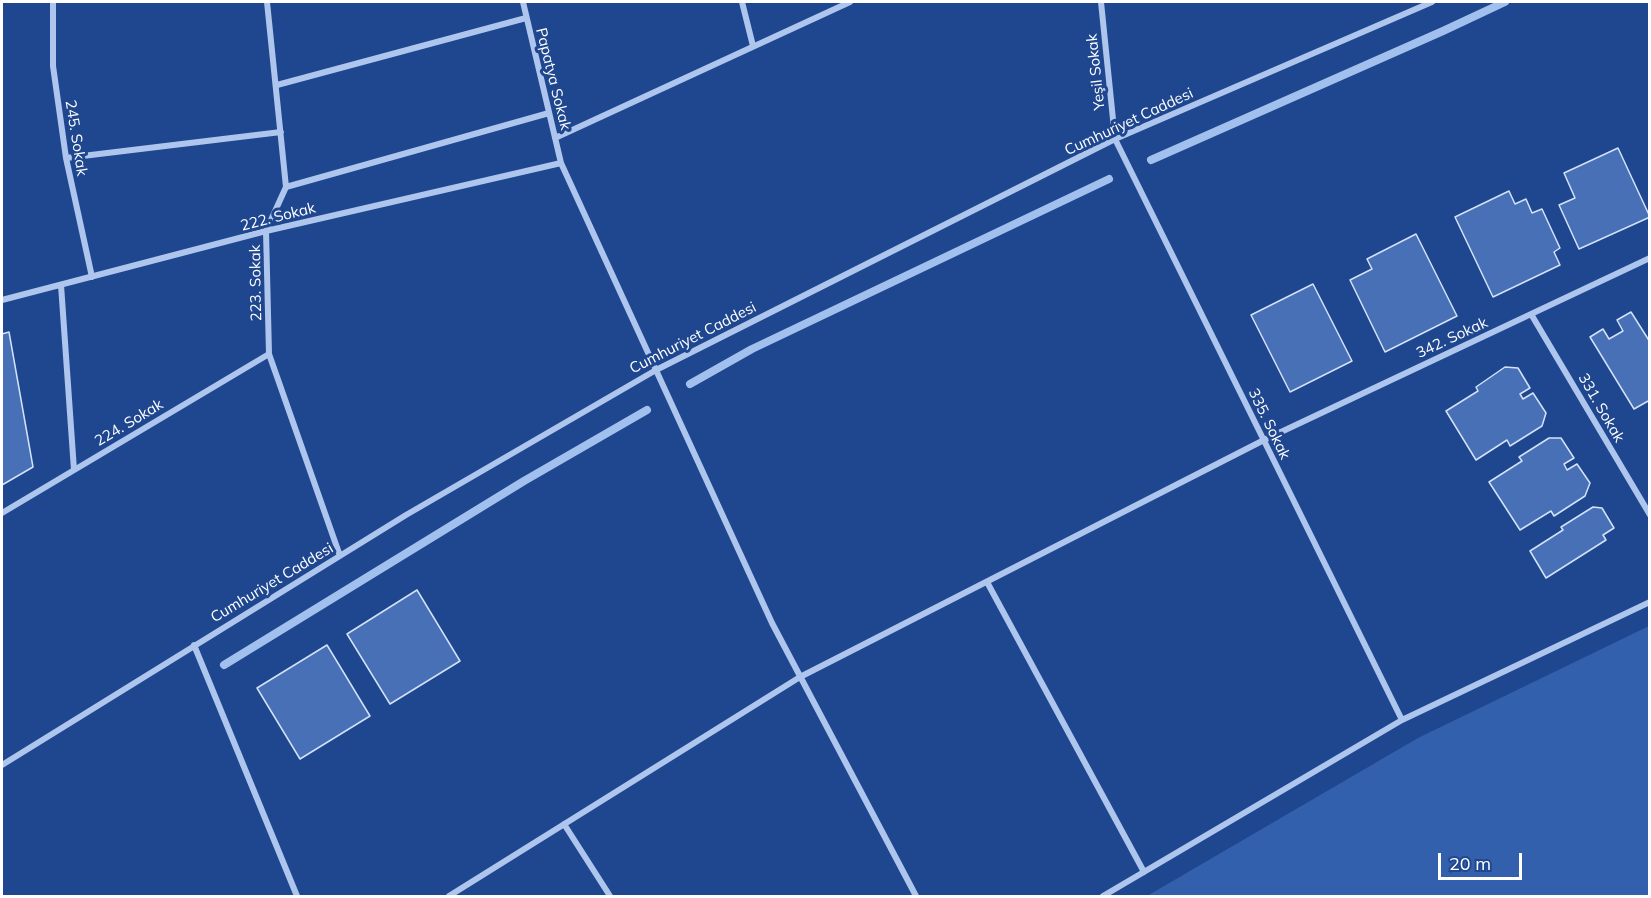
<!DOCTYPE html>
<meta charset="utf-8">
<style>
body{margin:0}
#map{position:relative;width:1651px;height:898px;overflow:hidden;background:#1f478f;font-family:Mulish,sans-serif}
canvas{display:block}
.frame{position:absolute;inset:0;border:3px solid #fff;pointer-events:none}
.scale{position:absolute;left:1438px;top:853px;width:84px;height:27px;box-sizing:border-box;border:3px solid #fff;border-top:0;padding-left:8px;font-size:18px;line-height:21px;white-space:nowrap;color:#fff;-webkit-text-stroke:4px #1f478f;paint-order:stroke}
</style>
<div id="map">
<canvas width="1651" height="898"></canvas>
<div class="frame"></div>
<div class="scale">20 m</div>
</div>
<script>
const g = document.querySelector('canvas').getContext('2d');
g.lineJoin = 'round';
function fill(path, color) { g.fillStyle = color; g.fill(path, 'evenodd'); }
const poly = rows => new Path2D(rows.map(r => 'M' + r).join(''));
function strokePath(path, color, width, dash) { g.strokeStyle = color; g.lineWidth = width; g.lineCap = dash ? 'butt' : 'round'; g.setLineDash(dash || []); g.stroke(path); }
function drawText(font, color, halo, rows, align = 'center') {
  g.font = font + ' Mulish,sans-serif'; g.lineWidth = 6; g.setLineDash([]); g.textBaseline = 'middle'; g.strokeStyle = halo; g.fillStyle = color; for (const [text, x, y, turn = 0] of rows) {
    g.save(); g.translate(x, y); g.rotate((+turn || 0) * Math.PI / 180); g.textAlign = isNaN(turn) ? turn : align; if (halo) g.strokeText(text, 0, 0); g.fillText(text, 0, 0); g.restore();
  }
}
const green = poly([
 [1649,626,1649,896,1147,896,1418,738]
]);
const stream = poly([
 [1151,160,1443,31,1505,2],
 [690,384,752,349,1109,179],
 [224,665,524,481,647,410]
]);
const building = poly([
 [1618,148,1650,217,1579,249,1559,205,1575,198,1564,173,1618,148],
 [1509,191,1515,204,1526,199,1532,213,1542,209,1560,248,1554,252,1560,265,1493,297,1455,217,1509,191],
 [1416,234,1457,316,1385,352,1350,280,1372,269,1367,259,1416,234],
 [1313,284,1352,361,1290,392,1251,315,1313,284],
 [1631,312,1650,342,1650,400,1634,409,1590,337,1603,329,1609,339,1623,331,1617,320,1631,312],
 [9,332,33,467,2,485,2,334,9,332],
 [1505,367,1518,368,1530,388,1520,394,1523,399,1533,393,1546,413,1542,426,1510,446,1507,440,1476,460,1446,411,1478,391,1476,387,1505,367],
 [1549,438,1561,438,1574,458,1564,464,1567,470,1577,464,1590,483,1585,496,1554,516,1551,511,1520,530,1489,482,1522,461,1519,457,1549,438],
 [1593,507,1602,508,1614,528,1603,535,1606,540,1546,578,1530,551,1563,530,1561,527,1593,507],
 [417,590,460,661,390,704,347,634,417,590],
 [327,645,370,716,300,759,257,688,327,645]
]);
const street = poly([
 [53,2,53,66,66,158,92,277],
 [267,2,286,187,266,231,269,354,340,556],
 [523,2,561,163,772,623,916,896],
 [742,2,753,46],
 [1101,2,1115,139,1402,720],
 [277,85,526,18],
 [555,138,850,2],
 [66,158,281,132],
 [286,187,549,113],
 [61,285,74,470],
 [2,300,266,231,561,163],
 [1531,314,1650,515],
 [2,513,269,354],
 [987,582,1144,872],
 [194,645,297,896],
 [2,765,406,515,656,370,1115,139,1432,2],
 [564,824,610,896],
 [449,896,800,677,1264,440,1650,258],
 [1103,896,1402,720,1650,602]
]);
const streetNames = [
 ["Yeşil Sokak",1096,72,-96],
 ["Papatya Sokak",553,79,76],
 ["Cumhuriyet Caddesi",1129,122,-25],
 ["245. Sokak",76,138,81],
 ["222. Sokak",278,217,-14],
 ["223. Sokak",256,283,-91],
 ["Cumhuriyet Caddesi",693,338,-27],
 ["342. Sokak",1452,338,-25],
 ["331. Sokak",1601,408,60],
 ["224. Sokak",129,423,-31],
 ["335. Sokak",1269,424,64],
 ["Cumhuriyet Caddesi",272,583,-31]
];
fill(green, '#3260ad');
strokePath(stream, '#a2c0ee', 8);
fill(building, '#4770b7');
strokePath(building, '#d4e2f9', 1.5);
strokePath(street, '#aec6ed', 6);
drawText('15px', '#fff', '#1f478f', streetNames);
</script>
